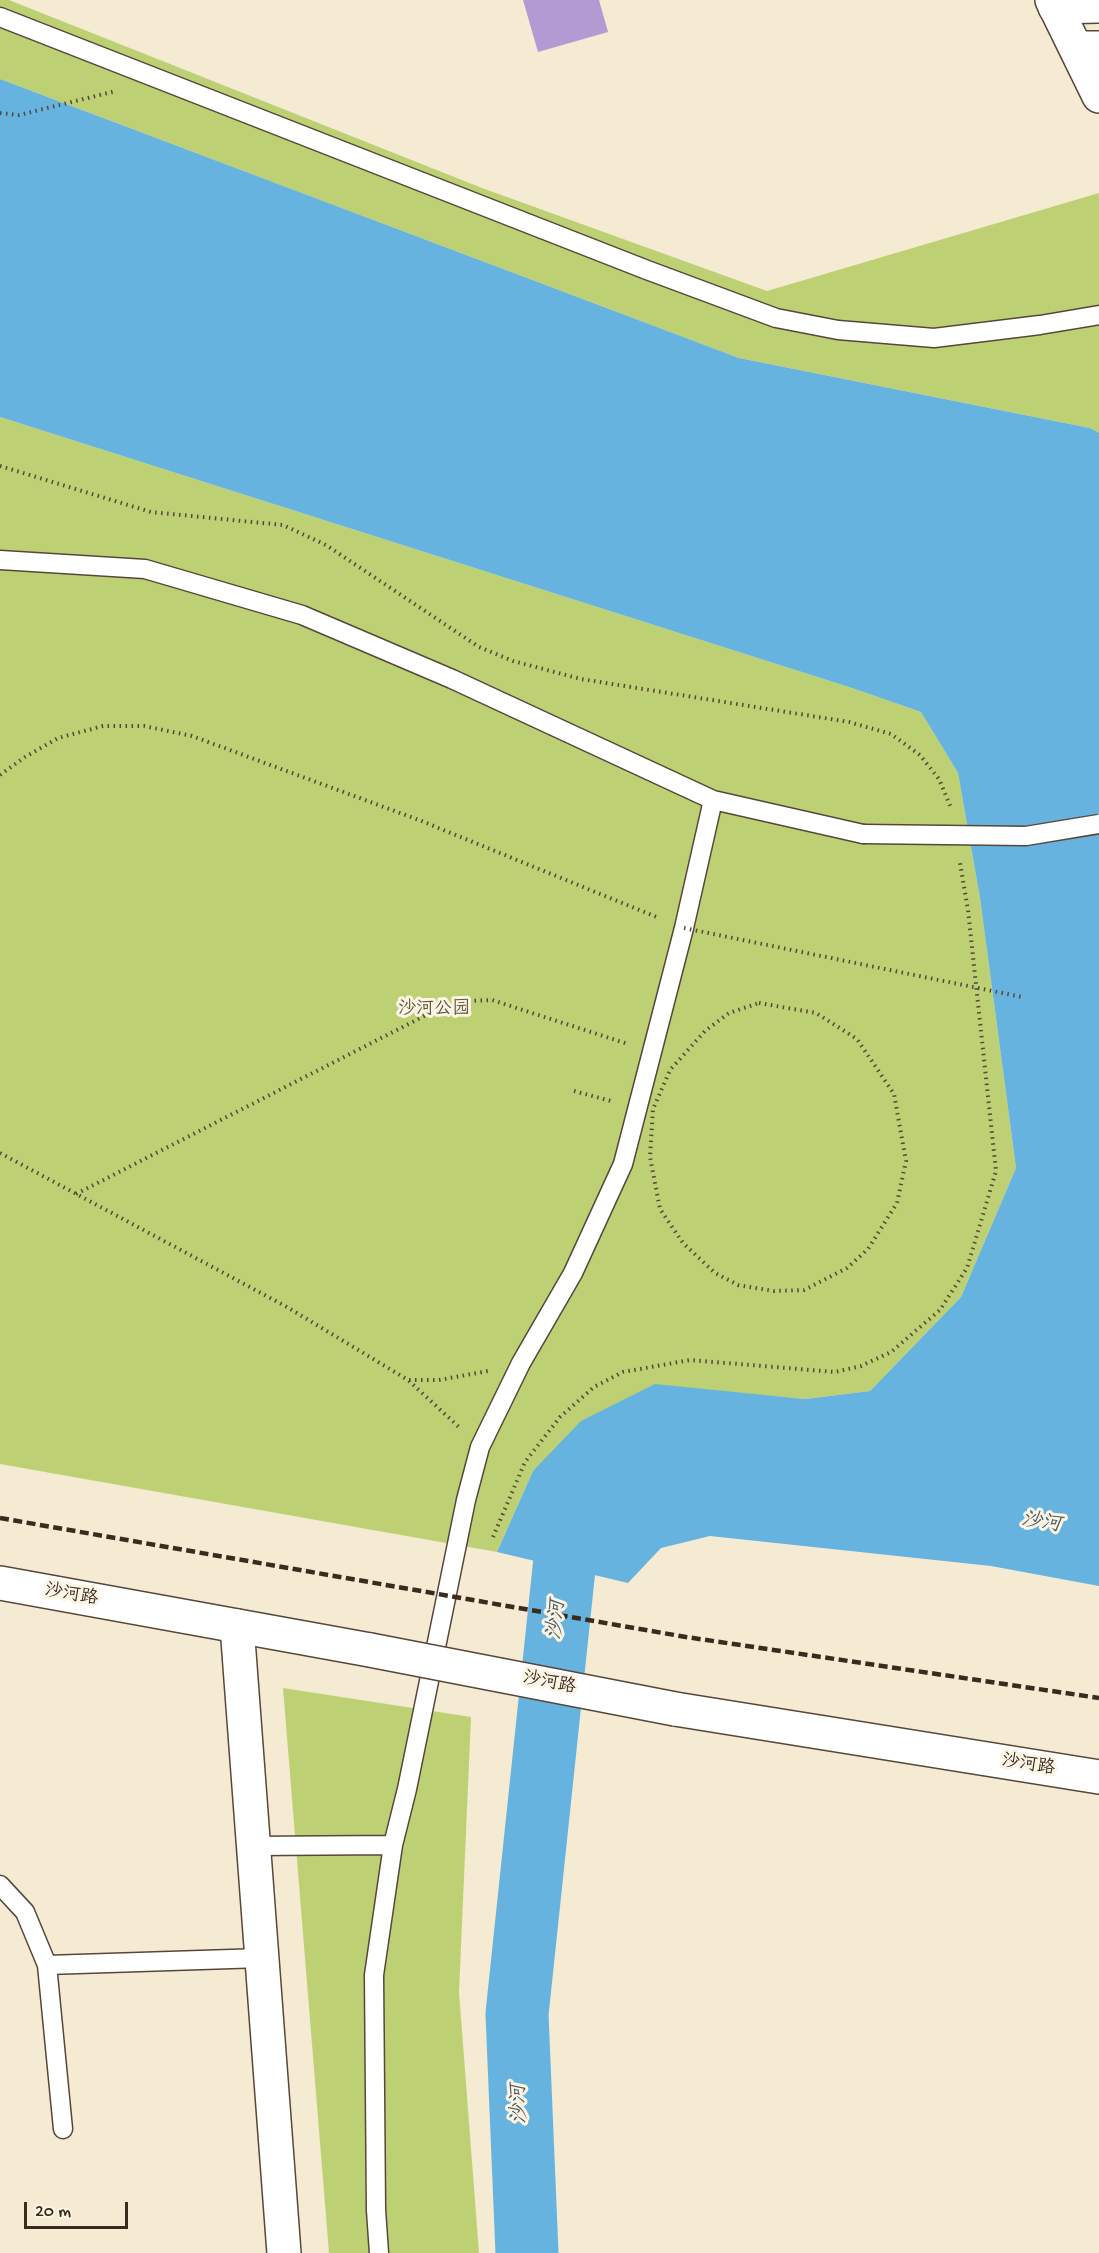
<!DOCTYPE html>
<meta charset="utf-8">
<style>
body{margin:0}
#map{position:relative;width:1099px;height:2253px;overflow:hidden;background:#f4ebd2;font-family:"Gochi Hand",sans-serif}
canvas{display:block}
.scale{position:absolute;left:24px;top:2202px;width:104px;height:27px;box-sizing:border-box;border:3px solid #3b2a1e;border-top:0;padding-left:8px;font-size:18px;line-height:21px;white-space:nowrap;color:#3b2a1e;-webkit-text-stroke:4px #fcf5e5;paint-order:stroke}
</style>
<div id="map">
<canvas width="1099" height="2253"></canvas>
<div class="scale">20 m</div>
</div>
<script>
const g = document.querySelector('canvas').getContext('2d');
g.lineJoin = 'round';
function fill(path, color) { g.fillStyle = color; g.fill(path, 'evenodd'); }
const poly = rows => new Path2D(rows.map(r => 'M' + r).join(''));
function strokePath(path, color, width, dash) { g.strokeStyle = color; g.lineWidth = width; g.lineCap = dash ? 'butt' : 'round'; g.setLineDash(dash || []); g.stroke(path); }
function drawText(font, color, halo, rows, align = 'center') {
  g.font = font + ' "Gochi Hand","LXGW WenKai TC",sans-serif'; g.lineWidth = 6; g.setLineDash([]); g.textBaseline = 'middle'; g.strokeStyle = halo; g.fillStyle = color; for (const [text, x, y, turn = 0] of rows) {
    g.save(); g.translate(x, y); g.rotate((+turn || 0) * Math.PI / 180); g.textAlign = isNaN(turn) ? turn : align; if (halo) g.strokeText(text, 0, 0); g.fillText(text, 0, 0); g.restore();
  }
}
const green = poly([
 [0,0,9,0,482,188,767,291,1099,193,1099,433,1090,428,739,358,0,79],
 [0,417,852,688,921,712,958,773,980,898,1016,1168,961,1297,870,1391,805,1399,655,1385,533,1471,497,1552,0,1464],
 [283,1688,471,1717,459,1992,479,2253,329,2253]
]);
const water = poly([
 [0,79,739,358,1090,428,1099,433,1099,1586,991,1566,710,1536,661,1548,628,1583,497,1552,533,1471,581,1421,655,1384,805,1399,870,1391,961,1297,1016,1168,980,898,958,773,921,712,852,688,0,417]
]);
const river = poly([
 [527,2253,517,2014,567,1540,620,1512]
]);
const building = poly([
 [523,0,599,0,608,32,538,52]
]);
const path = poly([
 [0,113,19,115,116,91],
 [0,466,151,512,283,525,326,545,479,647,513,661,581,679,849,722,891,734,920,755,939,779,951,808],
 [0,775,25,757,58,738,103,726,144,726,192,736,419,820,659,918],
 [759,1003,816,1013,857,1039,894,1094,906,1161,897,1203,868,1249,847,1268,804,1290,774,1291,738,1285,715,1273,683,1243,660,1209,650,1157,653,1109,670,1070,705,1031,729,1013,759,1003],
 [574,1091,611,1101],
 [0,1153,287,1307,408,1380,460,1428],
 [76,1194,434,1011,469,1001,492,1000,628,1044],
 [409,1380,439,1380,488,1371],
 [493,1537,525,1462,560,1417,594,1387,623,1372,690,1360,835,1372,861,1366,891,1352,940,1310,967,1268,996,1171,968,910,960,863]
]);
const service = poly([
 [0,17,647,270,776,318,838,330,934,338,1040,325,1099,315],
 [0,560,145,569,302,615,452,679,713,800,863,834],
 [253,1846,393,1845],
 [0,1885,25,1912,47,1965,63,2129],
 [47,1965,262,1958],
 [379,2253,376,2210,374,1975,393,1845,407,1789,466,1500,480,1447,521,1363,573,1273,623,1164,684,928,713,800]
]);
const minor = poly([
 [237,1626,284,2253]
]);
const tertiary = poly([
 [1052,0,1099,96]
]);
const secondary = poly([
 [0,1583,370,1650],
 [675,1709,1099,1777]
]);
const primary = poly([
 [1055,7,1099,6],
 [1076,48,1099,48]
]);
const rail = poly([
 [0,1518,686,1637,1099,1698]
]);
const pathBridge = poly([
 [684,928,1022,997]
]);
const serviceBridge = poly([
 [863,834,1026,836,1099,824]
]);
const secondaryBridge = poly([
 [370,1650,675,1709]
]);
const parkNames = [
 ["沙河公园",434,1010]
];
const streetNames = [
 ["沙河路",71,1596,10],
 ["沙河路",549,1684,11],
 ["沙河路",1028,1766,9]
];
const waterNames = [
 ["沙河",1041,1524,9],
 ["沙河",558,1620,-84],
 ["沙河",521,2104,-92]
];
fill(green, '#bdd174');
fill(water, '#66b3df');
strokePath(river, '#66b3df', 63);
fill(building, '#b39ad2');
strokePath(service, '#574739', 21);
strokePath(minor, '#574739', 36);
strokePath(tertiary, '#574739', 36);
strokePath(secondary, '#574739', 36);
strokePath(primary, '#574739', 36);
strokePath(path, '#574739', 4, [1.5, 4.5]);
strokePath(service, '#fff', 18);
strokePath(minor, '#fff', 33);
strokePath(tertiary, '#fff', 33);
strokePath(secondary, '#fff', 33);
strokePath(primary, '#fff', 33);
strokePath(rail, '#3b2a1e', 4.5, [9, 4.5]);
strokePath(serviceBridge, '#574739', 21, []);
strokePath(secondaryBridge, '#574739', 36, []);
strokePath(pathBridge, '#574739', 4, [1.5, 4.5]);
strokePath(serviceBridge, '#fff', 18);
strokePath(secondaryBridge, '#fff', 33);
drawText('18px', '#5c5434', '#fcf5e5', parkNames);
drawText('18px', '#3b2a1e', '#fcf5e5', streetNames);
drawText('italic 20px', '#4a5a62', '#fcf5e5', waterNames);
</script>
